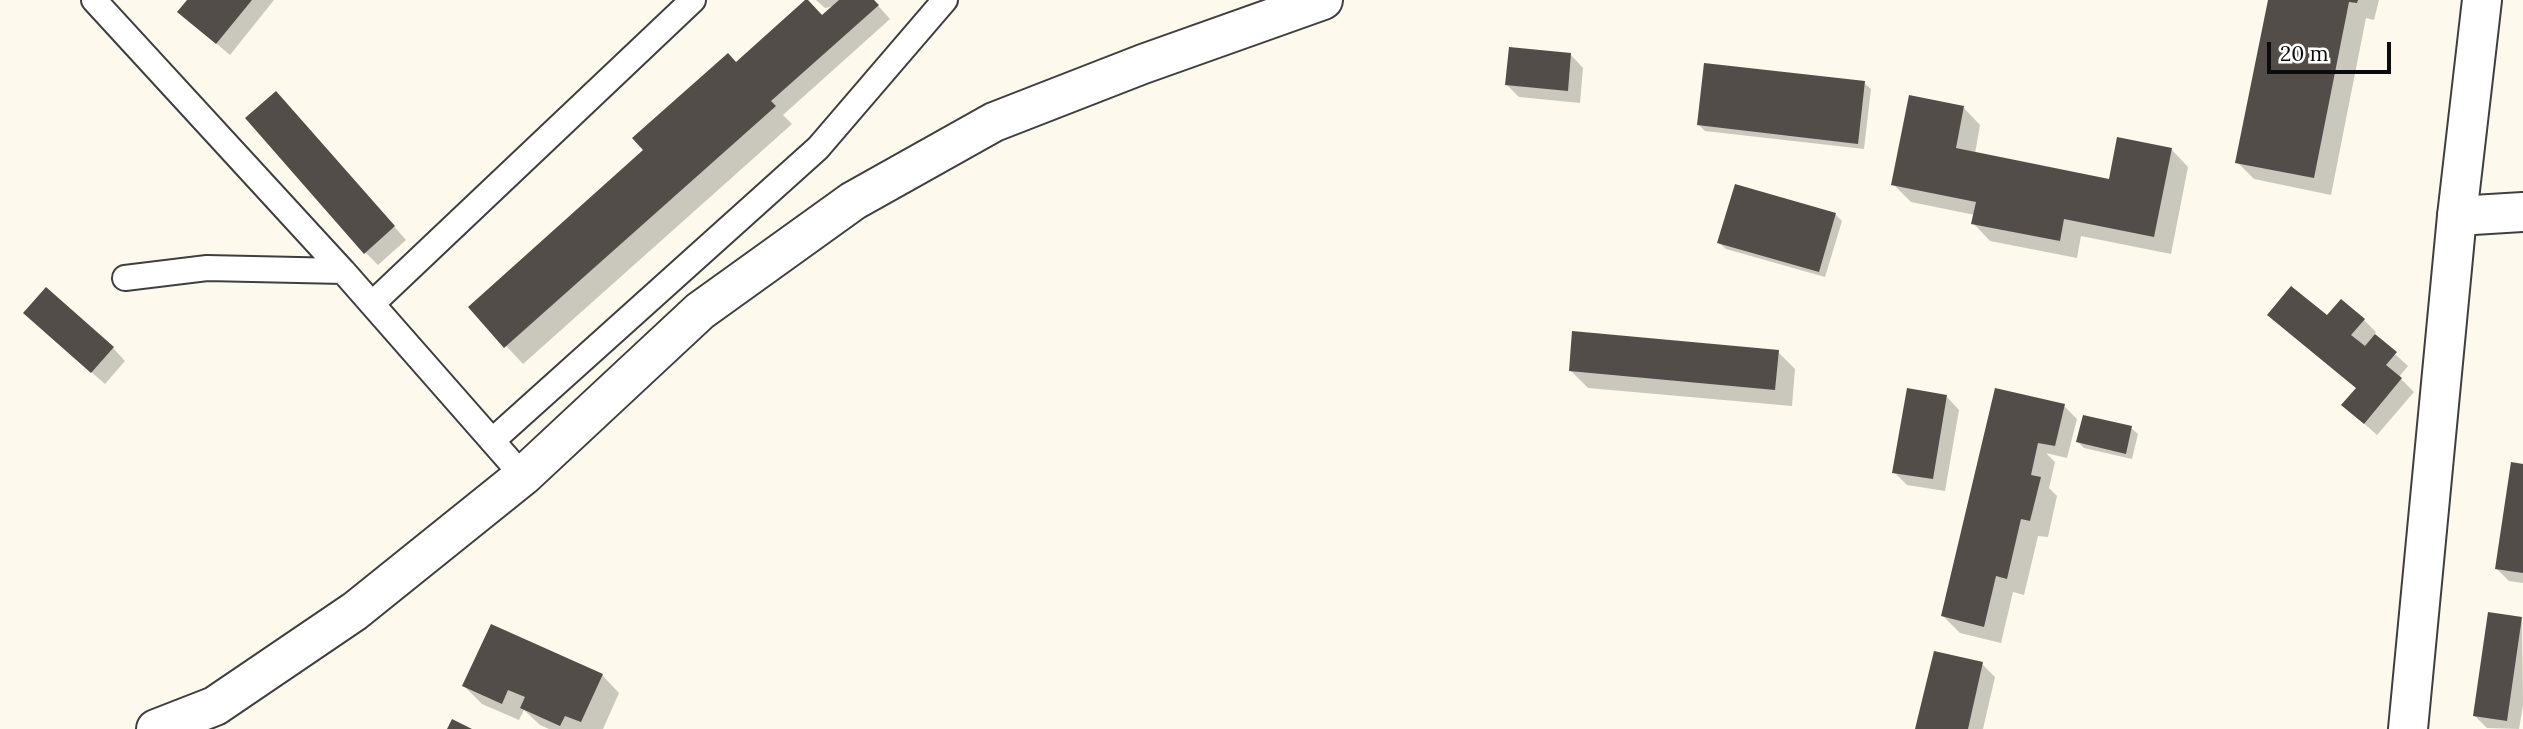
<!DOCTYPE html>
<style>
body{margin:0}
#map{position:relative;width:2523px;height:729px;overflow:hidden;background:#fdf9ec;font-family:Lora,serif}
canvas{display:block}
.scale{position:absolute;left:2267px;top:42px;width:124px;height:32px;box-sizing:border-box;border:4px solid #0c0c0c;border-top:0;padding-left:9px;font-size:21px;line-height:24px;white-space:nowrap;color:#0c0c0c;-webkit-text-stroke:5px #fff;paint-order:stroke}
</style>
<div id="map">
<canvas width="2523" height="729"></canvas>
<div class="scale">20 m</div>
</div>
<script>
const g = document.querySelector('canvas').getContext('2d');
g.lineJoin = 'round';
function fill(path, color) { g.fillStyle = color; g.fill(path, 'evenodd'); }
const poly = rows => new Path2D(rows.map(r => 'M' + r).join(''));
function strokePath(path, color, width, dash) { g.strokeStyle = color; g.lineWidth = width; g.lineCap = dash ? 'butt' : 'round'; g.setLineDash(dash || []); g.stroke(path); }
const shadow = poly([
 [189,0,274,0,230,55,179,12],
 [816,0,873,0,890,19,783,115,792,124,523,364,470,307,646,150,736,64,822,17,835,6,825,8],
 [2270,0,2379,0,2374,20,2366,18,2331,195,2254,179,2237,162],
 [1571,55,1583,68,1580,103,1519,97,1506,84],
 [1864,83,1871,89,1864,149,1705,131,1699,125],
 [288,106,406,240,378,265,365,252],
 [1963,107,1980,125,1975,154,2110,181,2171,149,2188,167,2171,254,2081,236,2077,258,1990,241,1973,223,1975,215,1911,202,1893,184],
 [1737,186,1836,215,1842,221,1825,277,1726,249,1719,243],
 [2327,318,2364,320,2376,332,2374,335,2408,366,2399,377,2414,392,2377,435,2343,405,2357,389,2282,327],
 [38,325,113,348,125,361,105,384],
 [1778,352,1795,369,1792,406,1588,388,1570,370],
 [1996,390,2064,406,2077,419,2067,458,2046,453,2055,462,2049,488,2057,496,2048,537,2038,536,2024,595,2013,592,2001,643,1960,633,1943,616],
 [1947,397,1959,410,1945,491,1907,485,1894,472],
 [2131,428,2138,434,2132,459,2084,448,2078,442],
 [2523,465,2523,583,2509,581,2497,569],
 [2522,619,2523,705,2519,729,2487,728,2474,715],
 [1982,664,1995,677,1983,729,1917,729],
 [602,675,619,693,603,729,549,729,540,725,524,710,519,720,482,704,464,686]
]);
const building = poly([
 [187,0,252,0,216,44,177,12],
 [805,0,808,0,822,15,839,0,874,0,879,5,771,101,776,106,504,348,468,307,643,150,632,138,728,53,736,62],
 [2268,0,2358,0,2357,3,2349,2,2314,178,2235,163],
 [1509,47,1571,53,1568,91,1505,85],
 [1704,63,1865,81,1858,144,1697,125],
 [276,91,395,226,364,254,245,118],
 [1909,95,1964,106,1956,148,2109,179,2117,137,2172,148,2154,237,2064,219,2060,241,1971,224,1976,202,1891,185],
 [1735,184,1836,213,1819,272,1717,243],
 [2291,286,2327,315,2341,299,2365,319,2351,335,2365,346,2375,334,2397,352,2386,365,2402,378,2364,424,2341,405,2356,388,2267,315],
 [46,287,114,347,91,373,23,313],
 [1572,331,1779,350,1775,390,1569,371],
 [1907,388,1947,395,1933,479,1892,473],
 [1995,388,2065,404,2055,446,2038,443,2031,475,2041,477,2030,521,2021,519,2007,579,1996,576,1984,627,1941,616],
 [2083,415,2132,426,2126,454,2076,442],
 [2511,462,2523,464,2523,573,2495,569],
 [2488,612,2522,617,2507,721,2473,716],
 [491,624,603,674,581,722,565,716,560,726,520,708,525,697,508,690,502,704,462,686],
 [1934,651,1983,662,1968,729,1915,729],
 [452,719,472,729,447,729]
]);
const service = poly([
 [94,0,343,271,523,476],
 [125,278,207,268,343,271],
 [372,304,693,0],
 [492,441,818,148,945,0]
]);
const minor = poly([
 [2457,216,2523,212]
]);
const tertiary = poly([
 [156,729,215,706,355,611,523,476,700,311,853,201,994,122,1143,64,1323,0],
 [2408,729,2457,216,2482,0]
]);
fill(shadow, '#0003');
fill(building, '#534d49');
strokePath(service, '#3f3f3f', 28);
strokePath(minor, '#3f3f3f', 42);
strokePath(tertiary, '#3f3f3f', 42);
strokePath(service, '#fff', 24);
strokePath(minor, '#fff', 38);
strokePath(tertiary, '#fff', 38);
</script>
